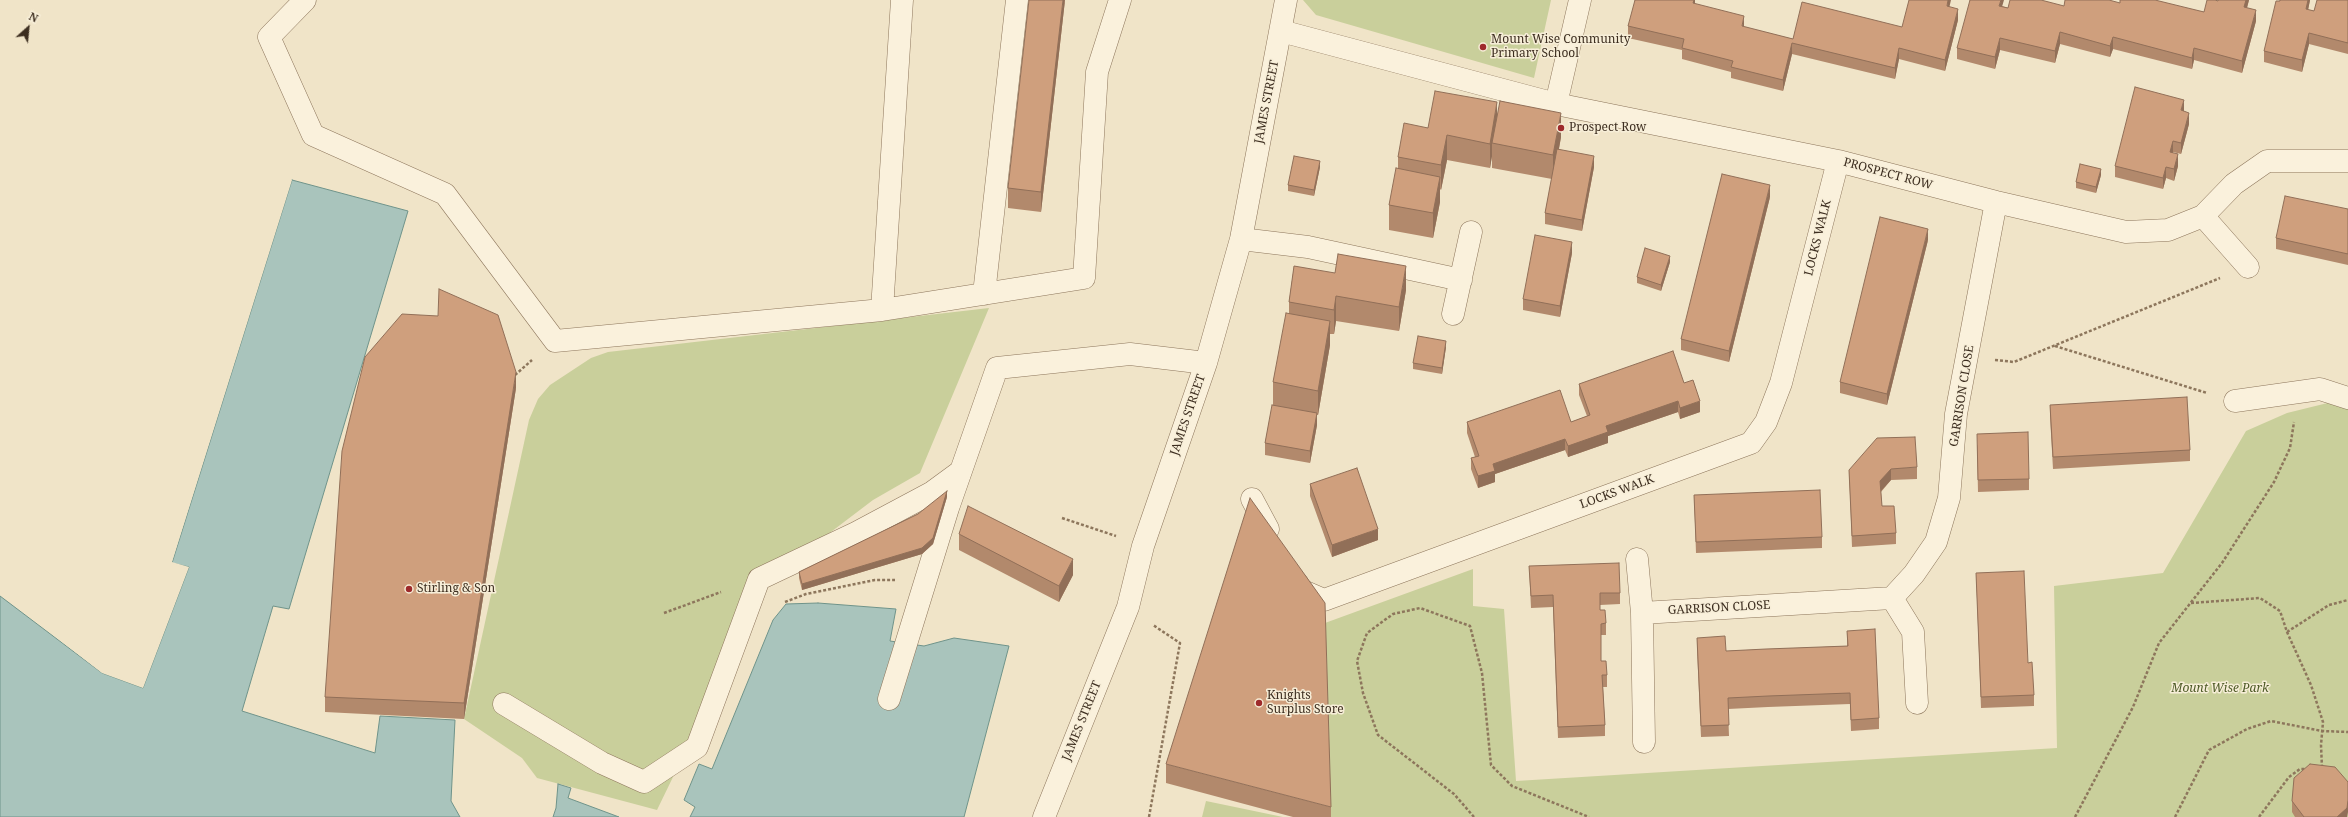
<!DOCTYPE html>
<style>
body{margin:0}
#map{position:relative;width:2348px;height:817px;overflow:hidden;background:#f0e4c8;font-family:"Noto Serif",serif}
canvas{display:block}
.north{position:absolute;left:8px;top:8px;width:40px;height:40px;-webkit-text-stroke:3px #f7eed8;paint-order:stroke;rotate:27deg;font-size:11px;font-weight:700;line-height:16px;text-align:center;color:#3d2e20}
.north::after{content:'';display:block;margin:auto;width:14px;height:18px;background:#3d2e20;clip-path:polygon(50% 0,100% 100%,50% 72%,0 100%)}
</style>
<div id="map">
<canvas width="2348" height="817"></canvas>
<div class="north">N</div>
</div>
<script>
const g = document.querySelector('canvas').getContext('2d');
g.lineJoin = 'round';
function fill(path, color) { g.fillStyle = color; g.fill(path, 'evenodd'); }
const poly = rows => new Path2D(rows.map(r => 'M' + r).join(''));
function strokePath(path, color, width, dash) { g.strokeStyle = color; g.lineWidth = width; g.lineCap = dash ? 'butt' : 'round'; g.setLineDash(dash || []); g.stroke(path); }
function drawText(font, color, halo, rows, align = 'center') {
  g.font = font + ' "Noto Serif",serif'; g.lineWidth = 3; g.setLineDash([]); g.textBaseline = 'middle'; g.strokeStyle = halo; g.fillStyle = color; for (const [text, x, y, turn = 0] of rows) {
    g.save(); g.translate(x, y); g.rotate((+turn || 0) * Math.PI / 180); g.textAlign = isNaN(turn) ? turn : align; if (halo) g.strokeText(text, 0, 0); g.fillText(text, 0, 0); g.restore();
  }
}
const green = poly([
 [1303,0,1551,0,1534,78,1316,15],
 [989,308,920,473,873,500,769,579,657,810,537,778,522,758,464,719,529,420,538,399,550,385,591,358,608,352],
 [2348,398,2348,817,1331,817,1325,623,1473,569,1473,606,1504,609,1516,781,2057,748,2054,586,2163,573,2246,431,2287,413],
 [1206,801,1283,817,1202,817]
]);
const water = poly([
 [292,180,408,211,289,609,273,606,242,711,375,753,380,716,455,720,451,801,460,817,0,817,0,596,102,673,143,688,189,567,172,563,292,180],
 [818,603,896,609,890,641,924,646,954,638,1009,646,964,817,690,817,695,807,684,800,699,764,712,769,773,620,786,604,818,603],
 [558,784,571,788,568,798,619,817,553,817,556,808,558,784]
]);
const pier = poly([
 [290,178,292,180,172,562,189,567,143,688,102,673,0,594,103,671,141,685,186,569,172,564,170,562]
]);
const path = poly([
 [2055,346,2207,393],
 [1995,360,2014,362,2220,278],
 [515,375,532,360],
 [1062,518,1116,536],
 [785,602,806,594,875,580,895,580],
 [2191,603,2260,598,2280,611,2287,632,2311,685,2323,722,2321,745,2322,768],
 [664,613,721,592],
 [2287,632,2329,605,2348,600],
 [1149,817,1180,643,1153,625],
 [1474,817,1454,794,1378,735,1363,693,1357,661,1367,633,1393,614,1420,608,1470,626,1482,673,1491,765,1512,786,1589,817],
 [2075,817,2133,707,2159,643,2222,563,2274,482,2290,448,2294,422],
 [2175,817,2209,750,2247,729,2271,721,2322,731,2348,732],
 [2259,817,2289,777,2300,769,2307,769]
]);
const minor = poly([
 [305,0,269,37,313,135,445,194,555,341,882,310,1084,278,1097,72,1120,0],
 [1281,31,1556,104,1838,161,1996,202,2126,232,2168,230,2203,216,2234,184,2267,161,2348,161],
 [1556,104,1580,0],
 [2203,216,2248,267],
 [1241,239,1308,247,1461,280],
 [984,294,1017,0],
 [882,310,902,0],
 [1453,314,1471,232],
 [2235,401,2320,389,2348,398],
 [1252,499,1268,529],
 [1637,559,1642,613,1644,742],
 [1297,583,1301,590,1324,600,1751,443,1766,422,1781,383,1838,161],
 [1892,598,1913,632,1917,703],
 [1642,613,1892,598,1914,574,1936,542,1949,498,1956,414,1996,202],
 [889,699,948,508,997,368,1130,354,1206,363],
 [504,704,602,763,644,782,697,747,759,579,856,533,931,493,961,471],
 [1044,817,1128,607,1143,546,1206,363,1241,239,1286,0]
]);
const wall = poly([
 [1065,0,1041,212,1008,208,1008,188],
 [1695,0,1695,4,1744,27,1793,39,1902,27,1949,7,1958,20,1945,71,1899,59,1895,79,1792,54,1783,91,1731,78,1731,72,1682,59,1682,50,1628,38,1628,26],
 [2218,0,2249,0,2247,8,2256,21,2242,73,2194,60,2192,69,2113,49,2110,57,2060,44,2055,63,2000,50,1995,69,1957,59,1957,48,2002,6,2008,8,2064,6,2120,3,2204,12,2218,1],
 [2310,0,2308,10,2314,11,2348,0,2348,54,2309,44,2302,72,2264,62,2264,51,2280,1],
 [2184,111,2189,124,2181,154,2173,152,2173,153,2178,166,2174,181,2166,178,2163,189,2115,177,2115,166],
 [1497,114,1561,137,1559,149,1594,167,1582,231,1545,224,1545,213,1552,179,1492,168,1492,156,1490,168,1447,160,1441,190,1440,189,1440,202,1433,238,1389,230,1389,205,1398,169,1398,157,1428,128],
 [1320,167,1314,196,1288,191,1288,185],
 [2101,175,2096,193,2076,188,2076,182],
 [1770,197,1729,362,1681,350,1681,339],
 [2348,209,2348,265,2276,249,2276,238],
 [1928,240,1887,405,1840,393,1840,382],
 [1572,253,1560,317,1523,310,1523,299],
 [1670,262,1661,291,1637,283,1637,277],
 [1294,266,1406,290,1399,331,1336,321,1334,334,1330,334,1330,345,1318,415,1317,415,1317,425,1310,463,1265,455,1265,443,1273,405,1273,382,1289,313,1289,302],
 [1446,347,1442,374,1413,369,1413,363],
 [1684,383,1700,412,1680,419,1678,412,1608,436,1608,443,1568,457,1565,450,1495,474,1495,482,1478,488,1471,469,1471,458,1475,457,1467,433,1467,422,1571,422,1587,416,1579,395,1579,384],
 [516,388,464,719,325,712,325,697],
 [2050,405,2190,450,2190,461,2053,469,2050,416],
 [1977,445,2029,479,2029,490,1978,492],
 [1917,467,1917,479,1891,480,1881,492,1882,506,1896,533,1896,544,1852,547,1849,470],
 [1310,484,1378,540,1332,557,1310,496],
 [1694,495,1822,537,1822,548,1696,553],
 [947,497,933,544,922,554,802,590,799,578,799,572,918,514],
 [959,534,1073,575,1059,602,959,550],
 [1529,566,1620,593,1620,604,1600,605,1600,610,1606,623,1606,635,1601,635,1601,661,1607,675,1607,687,1603,687,1605,725,1605,736,1558,738,1553,607,1531,608],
 [1976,573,2028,663,2034,695,2034,706,1981,708],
 [1847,631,1879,718,1879,729,1851,731,1850,704,1768,707,1728,709,1729,736,1701,737,1697,649,1697,638,1726,651,1847,646],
 [1166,764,1331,807,1331,817,1293,817,1166,783],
 [2292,801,2347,817,2295,817,2292,812]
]);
const shadedWall = poly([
 [1063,0,1065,0,1041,212,1041,192],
 [1694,0,1695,0,1695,3,1693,15,1693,3],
 [1948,0,1951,0,1947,17,1947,6],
 [2001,0,2004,0,1999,17,1999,6],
 [2246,0,2249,0,2244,18,2244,7],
 [2308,0,2310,0,2306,20,2306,9],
 [1958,9,1958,20,1945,71,1945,60],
 [2256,10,2256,21,2242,73,2242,61],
 [1744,16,1744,27,1742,26],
 [2060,32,2060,44,2055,63,2055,51],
 [2309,33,2309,44,2302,72,2302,60],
 [2113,37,2113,49,2110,57,2110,46],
 [2000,38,2000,50,1995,69,1995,57],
 [1792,43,1792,54,1783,91,1783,80],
 [1899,48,1899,59,1895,79,1895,68],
 [2194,48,2194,60,2192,69,2192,58],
 [2184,100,2184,111,2181,122,2181,110],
 [1497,102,1497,126,1492,143,1492,156,1490,168,1490,144],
 [1561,113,1561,137,1553,180,1553,155],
 [2189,113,2189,124,2181,154,2181,143],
 [1447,135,1447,160,1441,190,1441,165],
 [2173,141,2173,152,2170,164,2170,152],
 [2178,154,2178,166,2174,181,2174,169],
 [1594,156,1594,167,1582,231,1582,220],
 [1320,161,1320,167,1314,196,1314,190],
 [2166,167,2166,178,2163,189,2163,178],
 [2101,169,2101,175,2096,193,2096,187],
 [1440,177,1440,202,1433,238,1433,213],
 [1770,185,1770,197,1729,362,1729,351],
 [1928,229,1928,240,1887,405,1887,394],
 [1572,242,1572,253,1560,317,1560,306],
 [1670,256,1670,262,1661,291,1661,285],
 [1406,266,1406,290,1399,331,1399,307],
 [1336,296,1336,321,1334,334,1334,310],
 [1330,321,1330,345,1318,415,1318,391],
 [1446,341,1446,347,1442,374,1442,368],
 [516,372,516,388,464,719,464,703],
 [1678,401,1678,412,1608,436,1608,443,1568,457,1568,446,1606,426],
 [1700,401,1700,412,1680,419,1680,408],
 [1317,413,1317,425,1310,463,1310,451],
 [1565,439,1565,450,1495,474,1495,482,1478,488,1478,476,1493,464],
 [1891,469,1891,480,1880,492,1880,481],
 [947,491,947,497,933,544,922,554,802,590,802,584,922,548],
 [1378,529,1378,540,1332,557,1332,545],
 [1073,559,1073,575,1059,602,1059,586],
 [2348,800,2348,812,2347,817,2337,817]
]);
const building = poly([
 [1029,0,1063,0,1041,192,1008,188,1029,0],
 [1635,0,1694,0,1693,3,1744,16,1742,26,1793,39,1802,2,1902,27,1909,0,1948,0,1947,6,1958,9,1945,60,1899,48,1895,68,1792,43,1783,80,1731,67,1733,61,1682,48,1684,39,1628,26,1635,0],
 [1970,0,2001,0,1999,6,2008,8,2010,0,2041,0,2064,6,2065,0,2109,0,2120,3,2120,0,2155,0,2204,12,2207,0,2215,0,2218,1,2218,0,2246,0,2244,7,2256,10,2242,61,2194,48,2192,58,2113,37,2110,46,2060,32,2055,51,2000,38,1995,57,1957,48,1970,0],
 [2280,0,2308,0,2306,9,2314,11,2317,0,2348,0,2348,43,2309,33,2302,60,2264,51,2276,1,2280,1,2280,0],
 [2135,87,2184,100,2181,110,2189,113,2181,143,2173,141,2170,152,2178,154,2174,169,2166,167,2163,178,2115,166,2135,87],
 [1435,91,1497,102,1490,144,1447,135,1441,165,1398,157,1404,123,1428,128,1435,91],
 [1500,101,1561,113,1553,155,1492,143,1500,101],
 [1557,149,1594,156,1582,220,1545,213,1557,149],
 [1294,156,1320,161,1314,190,1288,185,1294,156],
 [2080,164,2101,169,2096,187,2076,182,2080,164],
 [1396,168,1440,177,1433,213,1389,205,1396,168],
 [1722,174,1770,185,1729,351,1681,339,1722,174],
 [2285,196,2348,209,2348,254,2276,238,2285,196],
 [1880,217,1928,229,1887,394,1840,382,1880,217],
 [1535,235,1572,242,1560,306,1523,299,1535,235],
 [1645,248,1670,256,1661,285,1637,277,1645,248],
 [1338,254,1406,266,1399,307,1336,296,1334,310,1289,302,1294,266,1335,273,1338,254],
 [439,289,498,315,516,372,464,703,325,697,342,451,365,357,402,314,438,316,439,289],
 [1286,313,1330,321,1318,391,1273,382,1286,313],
 [1418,336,1446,341,1442,368,1413,363,1418,336],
 [1673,351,1684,383,1693,380,1700,401,1680,408,1678,401,1606,426,1608,432,1568,446,1565,439,1493,464,1495,471,1478,476,1471,458,1479,456,1467,422,1560,390,1571,422,1590,415,1579,384,1673,351],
 [2187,397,2190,450,2053,457,2050,405,2187,397],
 [1272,405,1317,413,1310,451,1265,443,1272,405],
 [2028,432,2029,479,1978,480,1977,434,2028,432],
 [1915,437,1917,467,1891,469,1880,481,1882,506,1894,506,1896,533,1852,536,1849,470,1877,438,1915,437],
 [1357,468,1378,529,1332,545,1310,484,1357,468],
 [1820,490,1822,537,1696,542,1694,495,1820,490],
 [947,491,933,538,922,548,802,584,799,572,918,514,947,491],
 [1250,498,1325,603,1331,807,1166,764,1250,498],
 [968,506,1073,559,1059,586,959,534,968,506],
 [1619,563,1620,593,1600,593,1600,610,1605,610,1606,623,1601,624,1601,661,1606,661,1607,675,1602,675,1605,725,1558,727,1553,595,1531,596,1529,566,1619,563],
 [2024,571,2028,663,2032,662,2034,695,1981,697,1976,573,2024,571],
 [1875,629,1879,718,1851,720,1850,693,1768,696,1728,698,1729,725,1701,726,1697,638,1725,636,1726,651,1766,649,1848,646,1847,631,1875,629],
 [2310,764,2335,767,2348,782,2348,800,2347,808,2337,817,2304,817,2292,801,2294,778,2310,764]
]);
const markers = [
 [1483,47,4,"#9e2a2b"],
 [1561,128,4,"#9e2a2b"],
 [409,589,4,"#9e2a2b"],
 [1259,703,4,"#9e2a2b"]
];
const poiNames = [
 ["Mount Wise Community",1491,40],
 ["Primary School",1491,54],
 ["Prospect Row",1569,128],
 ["Stirling & Son",417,589],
 ["Knights",1267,696],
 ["Surplus Store",1267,710]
];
const streetNames = [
 ["JAMES STREET",1267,102,-79],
 ["PROSPECT ROW",1888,174,15],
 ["LOCKS WALK",1818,238,-76],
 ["GARRISON CLOSE",1962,396,-81],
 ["JAMES STREET",1188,415,-71],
 ["LOCKS WALK",1617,492,-20],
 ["GARRISON CLOSE",1719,608,-3],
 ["JAMES STREET",1082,721,-68]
];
const parkNames = [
 ["Mount Wise Park",2220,689]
];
fill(green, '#c9cf9b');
fill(water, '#a9c4bc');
strokePath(water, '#6f938a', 1);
fill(pier, '#f0e4c8');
strokePath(minor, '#8d765c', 23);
strokePath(path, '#8d765c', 2.5, [3, 2]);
strokePath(minor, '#faf1dc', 22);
fill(wall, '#b2896c');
fill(shadedWall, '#916f58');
fill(building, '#cf9f7d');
strokePath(building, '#916f58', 1);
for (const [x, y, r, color] of markers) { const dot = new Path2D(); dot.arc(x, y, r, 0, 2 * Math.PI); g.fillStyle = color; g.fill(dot); strokePath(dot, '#f7eed8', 1.5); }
drawText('12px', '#3d2e20', '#f7eed8', poiNames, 'left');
drawText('12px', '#3d2e20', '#f7eed8', streetNames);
drawText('italic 12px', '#4d5a26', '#f7eed8', parkNames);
</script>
